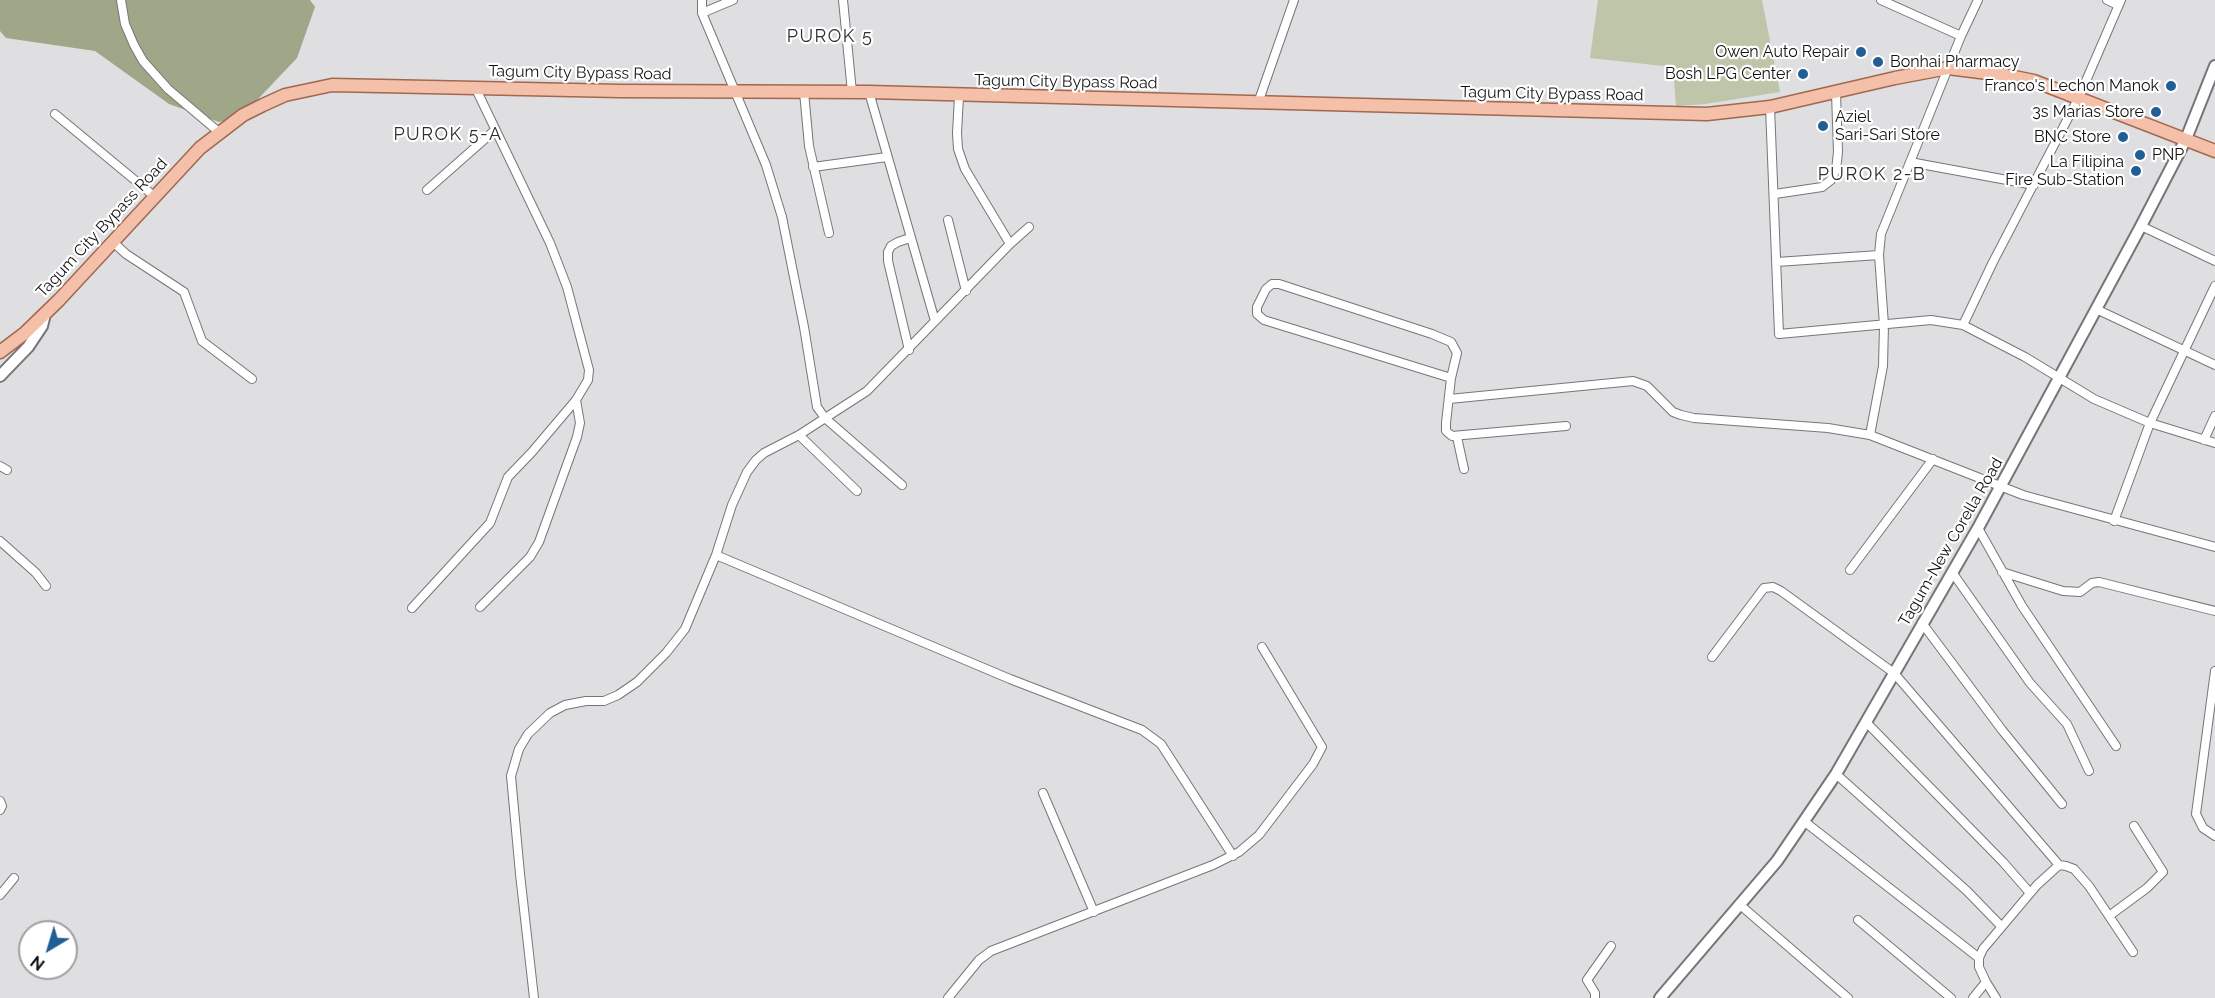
<!DOCTYPE html>
<style>
body{margin:0}
#map{position:relative;width:2215px;height:998px;overflow:hidden;background:#dfdee1;font-family:Raleway,sans-serif}
canvas{display:block}
.north{position:absolute;left:18px;top:920px;width:60px;height:60px;box-sizing:border-box;background:#fff;border:2px solid #a0a0a1;border-radius:50%;rotate:218deg;font-size:16px;font-weight:700;line-height:24px;text-align:center;color:#121213}
.north::after{content:'';display:block;margin:auto;width:21px;height:27px;background:#1f5f95;clip-path:polygon(50% 0,100% 100%,50% 72%,0 100%)}
</style>
<div id="map">
<canvas width="2215" height="998"></canvas>
<div class="north">N</div>
</div>
<script>
const g = document.querySelector('canvas').getContext('2d');
g.lineJoin = 'round';
function fill(path, color) { g.fillStyle = color; g.fill(path, 'evenodd'); }
const poly = rows => new Path2D(rows.map(r => 'M' + r).join(''));
function strokePath(path, color, width, dash) { g.strokeStyle = color; g.lineWidth = width; g.lineCap = dash ? 'butt' : 'round'; g.setLineDash(dash || []); g.stroke(path); }
function drawText(font, color, halo, rows, align = 'center') {
  g.font = font + ' Raleway,sans-serif'; g.lineWidth = 4.5; g.setLineDash([]); g.textBaseline = 'middle'; g.strokeStyle = halo; g.fillStyle = color; for (const [text, x, y, turn = 0] of rows) {
    g.save(); g.translate(x, y); g.rotate((+turn || 0) * Math.PI / 180); g.textAlign = isNaN(turn) ? turn : align; if (halo) g.strokeText(text, 0, 0); g.fillText(text, 0, 0); g.restore();
  }
}
const green = poly([
 [1598,0,1762,0,1780,92,1705,104,1676,106,1673,67,1590,58]
]);
const forest = poly([
 [0,0,310,0,315,7,297,58,240,118,219,122,169,104,95,51,6,38,0,31]
]);
const street = poly([
 [121,0,125,24,134,45,143,61,168,89,220,133],
 [702,0,702,13,766,165,782,217,804,327,817,407,825,418,902,485],
 [843,0,852,92],
 [1881,0,1961,36],
 [2107,0,2118,5],
 [702,13,733,0],
 [475,87,550,243,567,287,589,370,588,380,576,400,580,423,577,437,539,542,530,557,480,607],
 [804,92,809,146,829,233],
 [869,92,935,321],
 [959,96,957,133,958,149,965,169,1010,244],
 [1258,103,1294,0],
 [1770,107,1779,334,1931,320,1963,325,2025,357,2094,399,2150,423,2215,443],
 [55,114,154,196],
 [1910,162,2034,185],
 [813,167,887,157],
 [427,190,495,130],
 [1775,194,1822,187,1831,180,1836,170,1838,152,1836,93],
 [948,220,966,291],
 [2141,226,2215,261],
 [113,242,126,254,184,292,202,341,252,379],
 [1777,262,1879,255],
 [2096,309,2215,365],
 [1963,325,1993,262,2079,97,2121,0],
 [909,350,888,261,888,252,891,246,898,242,910,238],
 [1451,378,1264,320,1257,314,1257,307,1266,289,1272,284,1279,284,1432,334,1451,342,1457,353,1451,378,1446,423,1446,431,1452,436,1566,426],
 [1449,399,1633,381,1647,386,1673,412,1681,415,1694,418,1828,428,1870,435,2023,495,2215,547],
 [799,435,857,491],
 [1870,435,1883,366,1884,325,1879,255,1881,234,1961,36,1978,0],
 [1457,437,1464,469],
 [2204,440,2215,416],
 [0,466,7,470],
 [2114,521,2150,423,2215,286],
 [1978,528,2022,606,2116,746],
 [0,541,36,573,46,586],
 [716,555,1010,679,1142,730,1161,744,1233,856],
 [1850,570,1933,459],
 [1952,572,2030,683,2067,724,2089,771],
 [2002,572,2063,591,2080,592,2092,583,2099,582,2215,611],
 [412,608,490,523,508,477,532,452,576,400],
 [1922,623,2002,730,2062,804],
 [1712,657,1764,588,1773,587,1781,591,1894,673,2059,865],
 [2215,671,2196,814,2203,828,2215,836],
 [1866,722,2003,862,2030,893],
 [1836,774,1967,891,2001,926],
 [1043,793,1094,912],
 [0,801,2,806,0,810],
 [1805,822,1979,958],
 [0,895,14,878],
 [1739,904,1848,998],
 [2109,916,2147,888,2163,872,2134,826],
 [1858,920,1951,998],
 [1986,982,1996,998],
 [534,998,520,874,511,776,519,749,528,734,550,713,565,705,586,701,604,701,618,695,637,682,666,653,685,629,716,555,732,505,747,472,756,460,764,453,799,435,867,391,1010,244,1029,227],
 [948,998,979,960,991,951,1213,865,1239,852,1259,835,1313,764,1322,747,1262,647],
 [1595,998,1595,993,1587,980,1611,946],
 [1973,998,1986,982,1979,967,1979,958,1983,949,2037,885,2059,865,2066,866,2074,869,2089,886,2133,952]
]);
const secondary = poly([
 [0,376,28,347,42,326,45,314],
 [1660,998,1777,861,1836,774,1978,528,2141,226,2186,139,2215,66]
]);
const primary = poly([
 [0,352,25,333,59,300,200,148,243,115,263,105,285,95,332,85,620,91,869,92,1707,114,1770,107,1895,78,1948,68,2004,75,2034,81,2215,151]
]);
const markers = [
 [1861,52,6,"#1f5f95"],
 [1878,62,6,"#1f5f95"],
 [1803,74,6,"#1f5f95"],
 [2171,86,6,"#1f5f95"],
 [2156,112,6,"#1f5f95"],
 [1823,126,6,"#1f5f95"],
 [2123,137,6,"#1f5f95"],
 [2140,155,6,"#1f5f95"],
 [2136,171,6,"#1f5f95"]
];
const poiNames = [
 ["Owen Auto Repair",1849,52],
 ["Bonhai Pharmacy",1890,62,"left"],
 ["Bosh LPG Center",1791,74],
 ["Franco's Lechon Manok",2159,86],
 ["3s Marias Store",2144,112],
 ["Aziel",1835,117,"left"],
 ["Sari-Sari Store",1835,135,"left"],
 ["BNC Store",2111,137],
 ["PNP",2152,155,"left"],
 ["La Filipina",2124,162],
 ["Fire Sub-Station",2124,180]
];
const streetNames = [
 ["Tagum City Bypass Road",580,73,1],
 ["Tagum City Bypass Road",1066,82,1],
 ["Tagum City Bypass Road",1552,94,1],
 ["Tagum City Bypass Road",102,228,-47],
 ["Tagum-New Corella Road",1951,542,-60]
];
const neighbourhoodNames = [
 ["PUROK 5",830,37],
 ["PUROK 5-A",448,135],
 ["PUROK 2-B",1872,175]
];
fill(green, '#bec5a9');
fill(forest, '#9fa788');
strokePath(street, '#777578', 10);
strokePath(secondary, '#777578', 14);
strokePath(primary, '#a0684f', 15);
strokePath(street, '#fff', 8);
strokePath(secondary, '#fff', 10);
strokePath(primary, '#f4c0a9', 12);
for (const [x, y, r, color] of markers) { const dot = new Path2D(); dot.arc(x, y, r, 0, 2 * Math.PI); g.fillStyle = color; g.fill(dot); strokePath(dot, '#fff', 2); }
drawText('16px', '#121213', '#fff', poiNames, 'right');
drawText('16px', '#121213', '#fff', streetNames);
g.letterSpacing = '1.5px';
drawText('18px', '#2e2d2f', '#fff', neighbourhoodNames);
g.letterSpacing = '0px';
</script>
